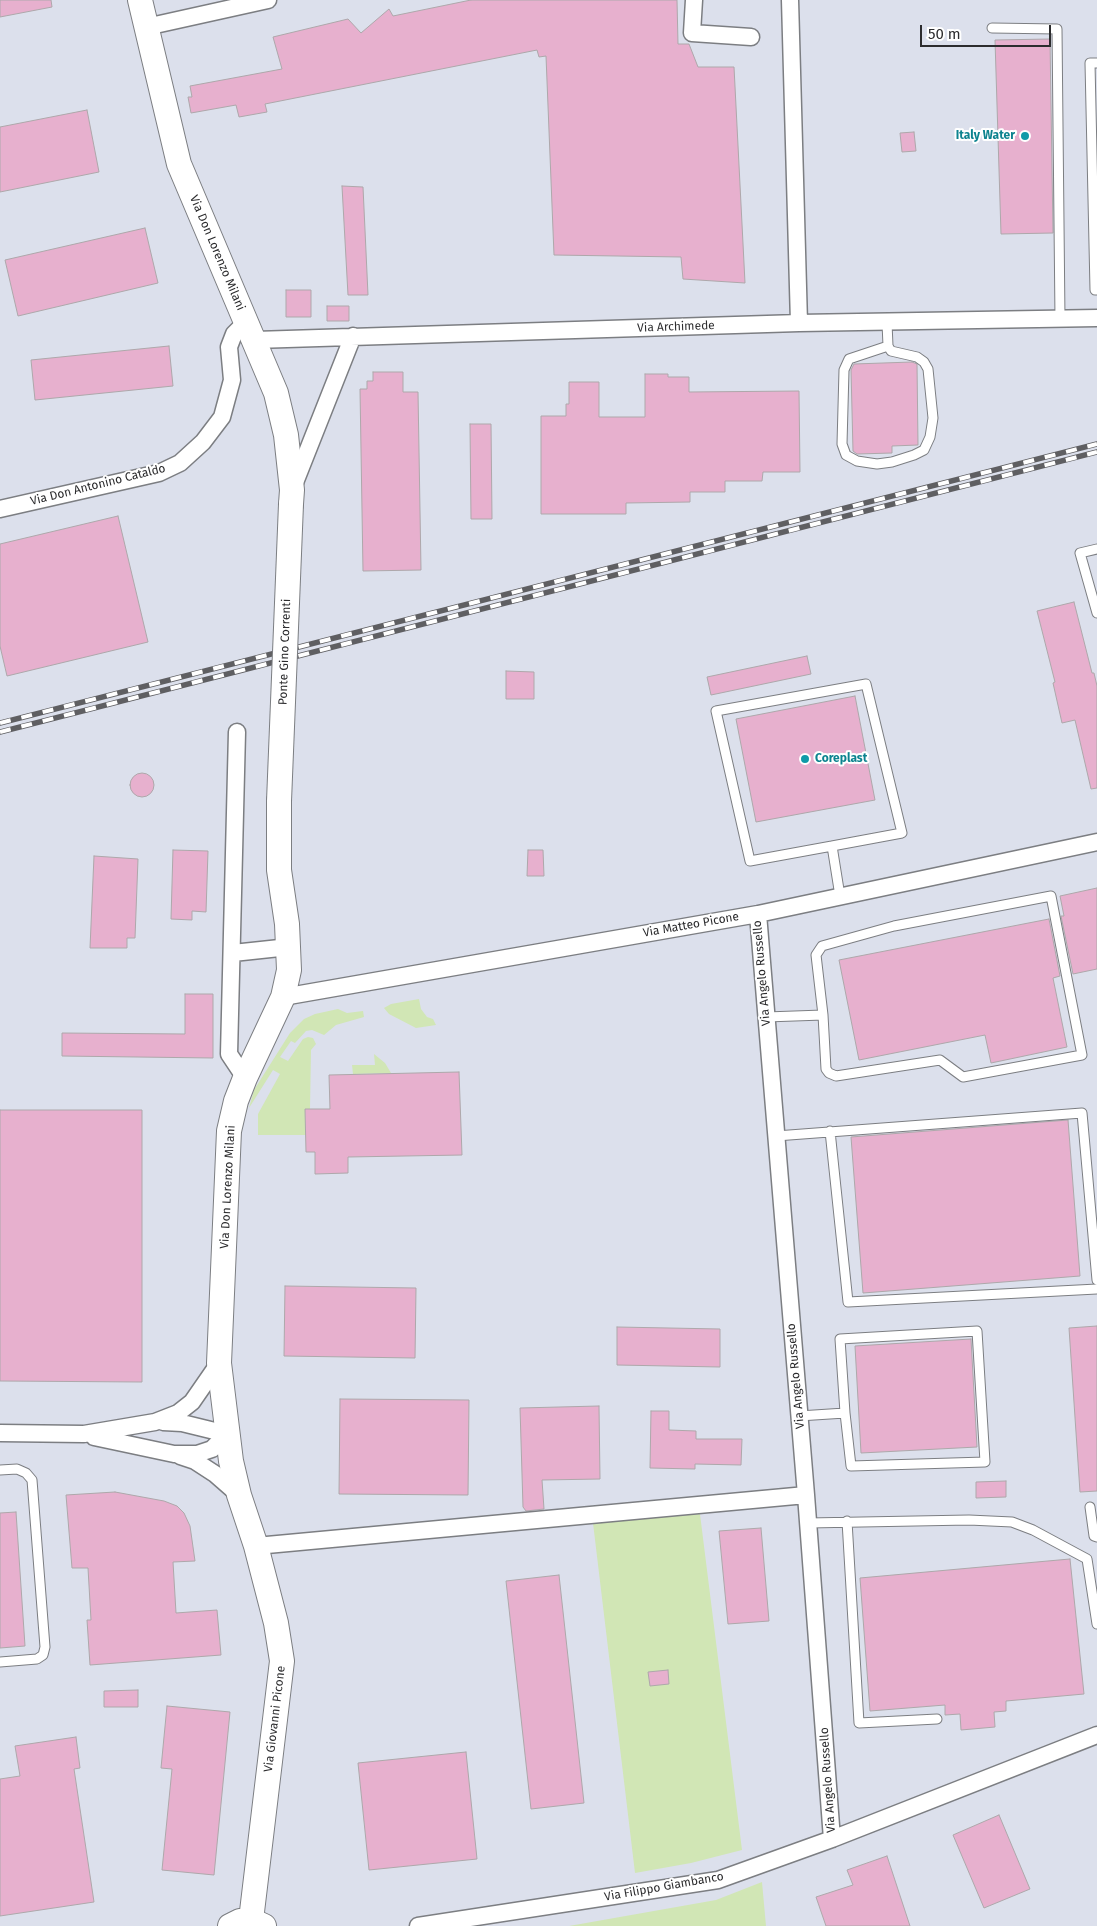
<!DOCTYPE html>
<style>
body{margin:0}
#map{position:relative;width:1097px;height:1926px;overflow:hidden;background:#eaebf0;font-family:"Fira Sans",sans-serif}
canvas{display:block}
.scale{position:absolute;left:920px;top:25px;width:131px;height:22px;box-sizing:border-box;border:2px solid #2c2c2e;border-top:0;padding-left:6px;font-size:15px;line-height:18px;white-space:nowrap;color:#2c2c2e;-webkit-text-stroke:4px #fff;paint-order:stroke}
</style>
<div id="map">
<canvas width="1097" height="1926"></canvas>
<div class="scale">50 m</div>
</div>
<script>
const g = document.querySelector('canvas').getContext('2d');
g.lineJoin = 'round';
function fill(path, color) { g.fillStyle = color; g.fill(path, 'evenodd'); }
const poly = rows => new Path2D(rows.map(r => 'M' + r).join(''));
function strokePath(path, color, width, dash) { g.strokeStyle = color; g.lineWidth = width; g.lineCap = dash ? 'butt' : 'round'; g.setLineDash(dash || []); g.stroke(path); }
function drawText(font, color, halo, rows, align = 'center') {
  g.font = font + ' "Fira Sans",sans-serif'; g.lineWidth = 4; g.setLineDash([]); g.textBaseline = 'middle'; g.strokeStyle = halo; g.fillStyle = color; for (const [text, x, y, turn = 0] of rows) {
    g.save(); g.translate(x, y); g.rotate((+turn || 0) * Math.PI / 180); g.textAlign = isNaN(turn) ? turn : align; if (halo) g.strokeText(text, 0, 0); g.fillText(text, 0, 0); g.restore();
  }
}
const built = poly([
 [0,0,1097,0,1097,1926,0,1926]
]);
const green = poly([
 [419,999,421,1009,427,1017,433,1019,436,1025,416,1028,389,1014,384,1008,391,1004],
 [338,1009,347,1013,363,1011,364,1017,336,1025,324,1035,312,1030,306,1031,295,1043,291,1041,280,1057,288,1061,303,1039,308,1037,313,1038,316,1044,311,1050,310,1109,305,1110,306,1135,258,1135,258,1114,280,1074,273,1070,249,1108,254,1090,290,1033,304,1019,315,1014],
 [374,1054,385,1063,391,1073,353,1074,352,1065,375,1065],
 [700,1514,742,1850,691,1863,635,1873,593,1523],
 [762,1882,766,1926,569,1926,716,1900]
]);
const building = poly([
 [0,0,51,0,52,7,0,17,0,0],
 [471,0,677,0,678,44,689,44,698,67,734,67,745,283,683,279,681,257,554,255,546,56,539,57,537,50,265,104,267,112,239,117,236,105,191,113,188,97,192,97,190,86,282,69,273,37,348,19,361,33,389,9,393,16,471,0],
 [1050,39,1053,233,1001,234,995,40,1050,39],
 [87,110,99,172,0,192,0,127,87,110],
 [914,132,916,151,902,152,900,133,914,132],
 [342,186,363,187,368,295,348,295,342,186],
 [145,228,158,283,18,316,5,260,145,228],
 [286,290,311,290,311,317,286,317,286,290],
 [327,306,349,306,349,321,327,321,327,306],
 [169,346,173,386,35,400,31,360,169,346],
 [912,362,917,364,918,445,892,446,892,453,857,454,853,451,851,370,854,364,912,362],
 [373,372,403,372,403,392,418,392,421,570,363,571,360,389,367,389,367,381,373,381,373,372],
 [645,374,668,374,668,377,689,377,689,392,799,391,800,472,763,472,762,481,725,481,725,492,690,492,690,502,626,503,626,514,541,514,541,416,566,416,566,404,569,404,569,382,599,382,599,417,645,417,645,374],
 [470,424,491,424,492,519,471,519,470,424],
 [118,516,148,642,7,676,0,646,0,544,118,516],
 [1074,602,1092,673,1094,673,1097,686,1097,788,1091,789,1075,720,1062,723,1053,683,1055,682,1037,611,1074,602],
 [807,656,811,674,711,695,707,677,807,656],
 [506,671,534,672,534,699,506,699,506,671],
 [855,696,875,800,756,822,736,719,855,696],
 '130 785a12 12 0 1 1 24 0a12 12 0 1 1-24 0Z',
 [173,850,208,851,206,912,192,911,192,920,171,919,173,850],
 [528,850,543,850,544,876,527,876,528,850],
 [94,856,138,859,135,938,127,938,127,948,90,948,94,856],
 [1097,888,1097,969,1073,974,1061,916,1064,916,1060,896,1097,888],
 [1049,919,1060,976,1053,978,1067,1047,991,1063,985,1035,859,1060,839,960,1049,919],
 [185,994,213,994,213,1058,62,1056,62,1033,185,1034,185,994],
 [459,1072,462,1155,348,1157,348,1173,315,1174,315,1152,306,1152,305,1109,330,1109,329,1075,459,1072],
 [0,1110,142,1110,142,1382,0,1381,0,1110],
 [1068,1120,1080,1276,863,1293,851,1137,1068,1120],
 [285,1286,416,1288,415,1358,284,1356,285,1286],
 [1097,1326,1097,1491,1080,1492,1069,1328,1097,1326],
 [617,1327,720,1329,720,1367,617,1365,617,1327],
 [971,1339,977,1447,861,1453,855,1346,971,1339],
 [340,1399,469,1400,468,1495,339,1494,340,1399],
 [599,1406,600,1479,542,1480,544,1509,526,1511,523,1507,520,1408,599,1406],
 [651,1411,669,1411,669,1430,696,1431,696,1439,742,1439,741,1465,695,1464,695,1469,650,1468,651,1411],
 [1006,1481,1006,1497,976,1498,976,1482,1006,1481],
 [115,1492,164,1501,177,1506,184,1513,190,1526,195,1561,173,1562,176,1613,217,1610,221,1655,90,1665,87,1620,91,1620,88,1568,72,1568,66,1495,115,1492],
 [16,1512,25,1646,0,1648,0,1513,16,1512],
 [761,1528,769,1621,728,1624,719,1531,761,1528],
 [1070,1559,1084,1694,1006,1701,1006,1711,994,1712,995,1727,961,1730,960,1714,945,1715,945,1705,870,1711,860,1578,1070,1559],
 [559,1575,584,1803,531,1809,506,1581,559,1575],
 [668,1670,669,1684,650,1686,648,1672,668,1670],
 [138,1690,138,1707,104,1707,104,1691,138,1690],
 [167,1706,230,1712,214,1875,162,1870,172,1769,161,1768,167,1706],
 [76,1737,80,1768,74,1769,94,1902,0,1916,0,1779,20,1776,15,1746,76,1737],
 [466,1752,477,1859,369,1870,358,1763,466,1752],
 [999,1815,1030,1889,984,1908,953,1835,999,1815],
 [887,1856,910,1926,826,1926,816,1897,853,1885,847,1870,887,1856]
]);
const lane = poly([
 [992,28,1057,29,1060,319],
 [1097,63,1090,63,1095,290,1097,290],
 [887,323,888,346,891,351,917,357,924,362,928,369,933,418,930,437,924,450,914,455,892,462,877,464,857,461,846,455,842,444,844,370,849,359,888,346],
 [1097,549,1080,553,1097,613],
 [832,846,750,861,716,711,866,684,902,833,832,846,840,896],
 [766,1017,823,1015,816,955,822,946,894,926,1051,896,1082,1055,963,1077,940,1060,836,1076,829,1073,826,1069,823,1015],
 [830,1131,848,1302,1097,1289],
 [776,1136,1082,1113,1097,1280],
 [799,1416,845,1413,851,1466,985,1462,977,1331,840,1339,845,1413],
 [0,1470,17,1469,26,1473,32,1480,45,1647,43,1655,37,1659,0,1662],
 [1090,1507,1094,1536,1097,1537],
 [847,1521,859,1723,937,1719],
 [808,1523,969,1520,1012,1522,1033,1530,1087,1559,1097,1624]
]);
const street = poly([
 [694,0,692,33,751,37],
 [790,0,799,323],
 [146,27,268,0],
 [255,340,799,323,1097,318],
 [294,485,353,336],
 [0,509,159,473,180,463,203,442,222,417,232,380,229,347,234,334,247,321],
 [237,732,229,1054,245,1078],
 [758,914,806,1495,832,1839],
 [233,953,289,947],
 [283,997,758,914,1097,842],
 [0,1433,84,1434,155,1422,178,1413,192,1402,219,1363],
 [94,1437,174,1454,197,1454,212,1449,227,1434,182,1423,163,1422],
 [180,1456,195,1461,215,1474,239,1495],
 [256,1546,806,1495],
 [418,1926,718,1880,832,1839,1097,1735]
]);
const secondary = poly([
 [140,0,179,164,276,393,286,435,292,490,291,504],
 [251,1920,282,1661,276,1623,256,1546,239,1495,231,1461,219,1363,229,1131,236,1101,245,1078,283,997,289,970,287,924,279,870,279,801],
 [230,1926,240,1921,251,1920,264,1926]
]);
const rail = poly([
 [0,723,1097,444],
 [0,732,1097,452]
]);
const secondaryBridge = poly([
 [279,801,291,504]
]);
const markers = [
 [1025,136,5,"#0f9aa8"],
 [805,759,5,"#0f9aa8"]
];
const cultureNames = [
 ["Italy Water",1015,136],
 ["Coreplast",815,759,"left"]
];
const streetNames = [
 ["Via Don Lorenzo Milani",217,253,67],
 ["Via Archimede",676,327,-2],
 ["Via Don Antonino Cataldo",98,485,-14],
 ["Ponte Gino Correnti",285,652,-88],
 ["Via Matteo Picone",691,925,-10],
 ["Via Angelo Russello",762,973,-95],
 ["Via Don Lorenzo Milani",228,1187,-87],
 ["Via Angelo Russello",796,1376,-95],
 ["Via Giovanni Picone",275,1719,-83],
 ["Via Angelo Russello",828,1780,-94],
 ["Via Filippo Giambanco",664,1887,-10]
];
fill(built, '#dce0ec');
fill(green, '#d1e6b5');
fill(building, '#e7b0ce');
strokePath(building, '#aea8ab', 1);
strokePath(lane, '#7c7e82', 11);
strokePath(street, '#7c7e82', 19);
strokePath(secondary, '#7c7e82', 26);
strokePath(lane, '#fff', 9);
strokePath(street, '#fff', 16);
strokePath(secondary, '#fff', 24);
strokePath(rail, '#5f5f62', 5.5);
strokePath(rail, '#fff', 4, [11]);
strokePath(secondaryBridge, '#7c7e82', 26, []);
strokePath(secondaryBridge, '#fff', 24);
for (const [x, y, r, color] of markers) { const dot = new Path2D(); dot.arc(x, y, r, 0, 2 * Math.PI); g.fillStyle = color; g.fill(dot); strokePath(dot, '#fff', 2); }
drawText('bold 12px', '#0d838f', '#fff', cultureNames, 'right');
drawText('12px', '#2c2c2e', '#fff', streetNames);
</script>
